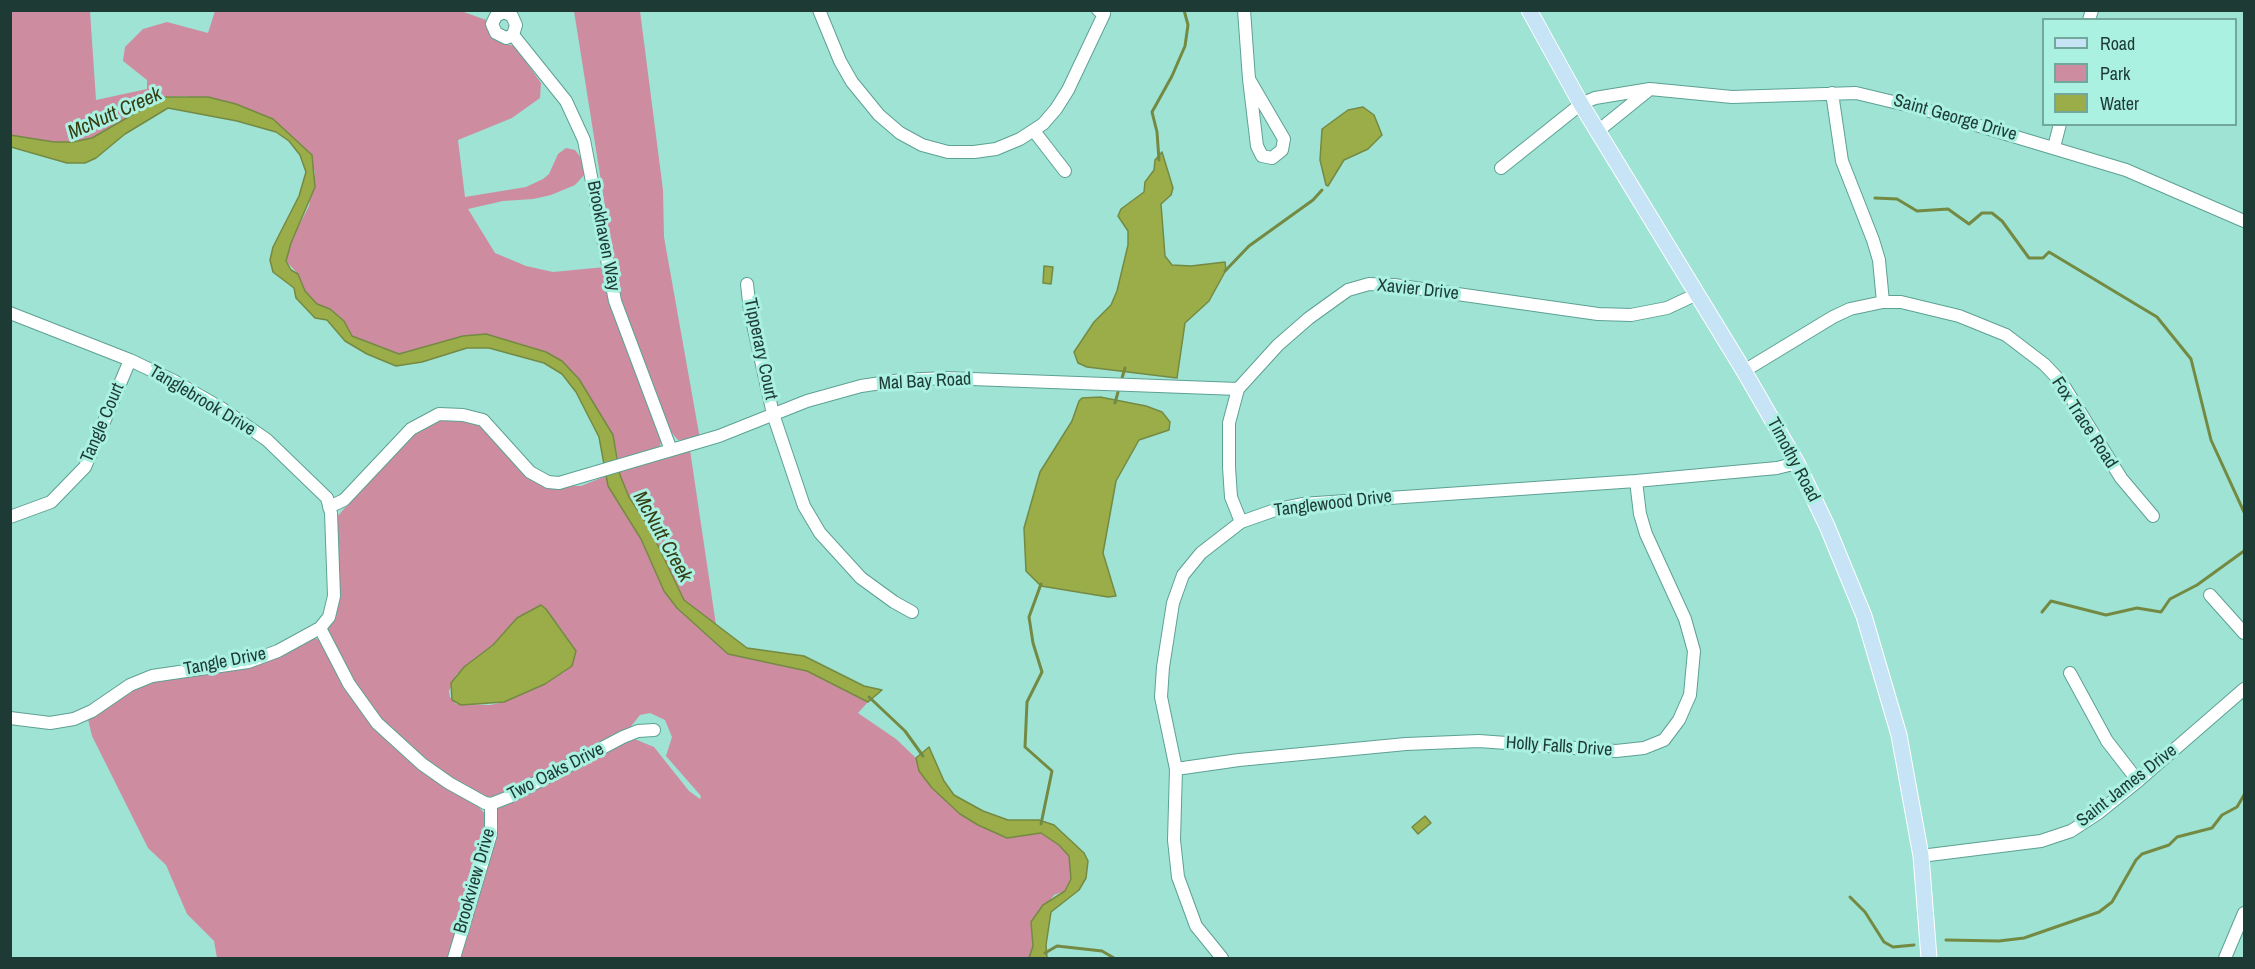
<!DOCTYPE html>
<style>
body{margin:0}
#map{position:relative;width:2255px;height:969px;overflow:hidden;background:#9ee3d4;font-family:"Archivo Narrow",sans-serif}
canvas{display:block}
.frame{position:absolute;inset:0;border:12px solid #1d3a34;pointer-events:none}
.legend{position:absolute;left:2042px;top:18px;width:195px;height:108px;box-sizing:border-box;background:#abf1e1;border:2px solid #72a89c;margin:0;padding:8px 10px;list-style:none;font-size:18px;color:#1d3a34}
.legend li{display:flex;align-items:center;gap:12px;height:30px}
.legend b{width:30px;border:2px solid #72a89c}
</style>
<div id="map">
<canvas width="2255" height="969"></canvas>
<div class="frame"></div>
<ul class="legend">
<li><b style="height:8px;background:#c7e3f6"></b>Road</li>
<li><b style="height:16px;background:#ce8ca1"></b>Park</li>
<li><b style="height:16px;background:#9aad49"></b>Water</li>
</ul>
</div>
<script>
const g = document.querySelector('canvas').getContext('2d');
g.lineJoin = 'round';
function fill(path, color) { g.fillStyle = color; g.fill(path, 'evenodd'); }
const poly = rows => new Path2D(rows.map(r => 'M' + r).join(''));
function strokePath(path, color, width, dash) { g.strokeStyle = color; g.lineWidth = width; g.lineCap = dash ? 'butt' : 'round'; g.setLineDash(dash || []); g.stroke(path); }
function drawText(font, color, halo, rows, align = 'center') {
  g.font = font + ' "Archivo Narrow",sans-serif'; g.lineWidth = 6; g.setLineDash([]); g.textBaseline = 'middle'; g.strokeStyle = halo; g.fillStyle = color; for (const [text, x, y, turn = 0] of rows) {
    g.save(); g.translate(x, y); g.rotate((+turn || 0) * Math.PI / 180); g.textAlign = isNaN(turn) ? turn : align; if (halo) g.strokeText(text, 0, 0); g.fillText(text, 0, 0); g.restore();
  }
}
const green = poly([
 [458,10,489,21,490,32,501,43,515,46,541,83,540,98,512,118,458,140,465,197,526,187,543,179,549,174,558,154,566,148,575,150,579,155,584,164,585,174,575,185,551,195,533,199,503,201,468,209,495,253,526,266,553,272,605,267,662,436,660,446,653,450,619,462,613,435,579,379,546,352,522,346,426,347,399,354,352,336,344,321,330,309,317,304,305,291,298,274,286,261,290,243,309,206,315,171,273,119,185,96,163,97,92,138,73,142,53,142,11,135,11,11,90,11,96,100,147,89,147,80,123,61,125,47,143,29,167,22,208,33,215,11],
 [574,11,640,11,663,190,664,237,700,439,678,440,669,430,620,301],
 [440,418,471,420,484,427,556,486,581,486,606,476,608,486,641,539,664,591,677,608,728,654,807,671,868,702,858,713,896,739,916,758,919,771,960,814,978,825,1007,838,1041,833,1060,845,1069,856,1071,879,1065,891,1054,895,1032,922,1033,946,1029,958,457,958,498,828,495,810,497,805,632,738,654,747,689,791,700,799,701,796,666,756,672,737,665,720,650,713,640,715,628,730,574,759,491,799,480,799,431,765,374,712,354,683,328,630,336,518,407,436],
 [541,605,559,626,576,651,564,672,504,702,490,705,456,704,450,697,449,691,456,675,493,645,517,618],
 [690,450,716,625,684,600,650,529,629,497,620,475,620,470],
 [313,638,321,640,372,724,390,743,428,775,475,803,487,816,482,844,449,958,217,958,214,941,187,914,166,865,148,848,92,736,88,719,125,694,162,677,234,668]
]);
const water = poly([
 [163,97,208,97,236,104,273,119,312,155,315,187,291,243,286,261,291,270,298,274,305,291,317,304,330,309,344,321,352,336,399,354,463,336,486,334,546,352,562,361,579,379,613,435,620,475,629,497,650,529,684,600,747,648,804,656,864,686,882,690,868,702,807,671,728,654,677,608,664,591,641,539,608,486,599,437,576,392,562,374,544,363,489,348,467,348,422,362,396,366,367,354,345,341,327,320,315,318,296,298,294,288,273,272,270,260,273,247,299,196,306,172,300,155,289,141,276,132,237,121,168,108,125,134,96,158,85,163,67,163,11,147,10,135,54,142,73,142,92,138,163,97],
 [1363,107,1374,115,1382,135,1368,149,1344,160,1328,186,1326,185,1320,160,1322,129,1348,110,1363,107],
 [1162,152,1173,188,1171,195,1161,204,1165,256,1172,265,1191,266,1225,262,1226,270,1209,301,1185,323,1177,378,1087,367,1078,363,1074,352,1094,322,1111,305,1117,291,1128,245,1128,231,1118,216,1121,209,1144,192,1145,182,1154,170,1155,160,1162,152],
 [1044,266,1053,267,1051,284,1043,283,1044,266],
 [1100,397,1146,406,1162,412,1170,422,1169,430,1139,440,1116,481,1103,553,1116,596,1108,597,1041,586,1026,571,1024,528,1040,472,1072,421,1079,401,1082,398,1100,397],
 [541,605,546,609,576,651,572,666,545,684,504,702,461,705,452,700,451,683,464,667,493,645,517,618,541,605],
 [929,747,944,781,954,795,983,811,1008,820,1039,820,1054,825,1084,853,1088,861,1086,878,1079,890,1051,912,1046,945,1047,958,1029,958,1033,946,1031,922,1043,905,1065,891,1071,879,1069,856,1059,845,1041,833,1007,838,978,825,960,814,932,788,919,771,916,758,929,747],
 [1425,816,1431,823,1418,834,1412,827,1425,816]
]);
const stream = poly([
 [1159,160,1157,132,1152,112,1172,76,1185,46,1188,25,1184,10],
 [1875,198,1897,199,1917,211,1948,209,1969,224,1982,213,1992,213,2002,221,2029,258,2043,258,2049,252,2157,317,2191,359,2211,440,2244,512],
 [1225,271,1249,246,1313,200,1322,190],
 [1122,378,1125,368],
 [1115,403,1118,392],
 [2042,612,2051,601,2106,615,2137,608,2161,612,2170,599,2197,585,2244,551],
 [869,697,905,731,923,756],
 [1041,824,1052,771,1025,747,1027,702,1042,672,1033,643,1029,617,1041,584],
 [1850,897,1865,912,1884,942,1893,947,1914,945],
 [1946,940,1999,941,2024,938,2099,912,2112,902,2136,860,2142,854,2169,845,2177,837,2212,828,2222,815,2237,807,2244,795],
 [1045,953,1057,946,1102,951,1114,958]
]);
const minor = poly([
 [819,10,840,61,852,82,879,115,900,133,922,145,948,152,974,152,996,149,1020,139,1043,124,1056,109,1068,90,1104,14,1098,10],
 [1244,10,1249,79,1257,146,1262,156,1272,158,1282,150,1284,139,1249,79],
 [2089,20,2092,10],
 [513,35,506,38,496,33,492,24,496,16,504,12,512,16,516,25,513,35,566,101,584,140,615,301,671,450],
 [1832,93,1842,161,1873,240,1879,260,1883,302],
 [1034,131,1065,171],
 [1598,131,1650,89],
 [2054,147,2060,124],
 [1501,168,1581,104,1595,98,1650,89,1732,97,1856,93,1923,109,2126,170,2244,221],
 [747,284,750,311,773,414,804,506,820,533,861,578,894,602,912,612],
 [10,313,130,360,174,381,221,408,267,440,327,498,331,513,334,596,329,617,320,628,278,651,248,662,152,676,130,685,92,711,74,719,50,723,10,718],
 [1744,371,1833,317,1850,309,1883,302,1901,302,1959,316,2006,335,2044,364,2062,383,2121,478,2153,516],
 [329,507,344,500,411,429,439,414,463,415,483,420,530,472,548,482,559,483,719,436,807,401,861,386,901,380,945,378,1238,389],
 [10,517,51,502,85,467,130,360],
 [1241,522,1231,497,1229,467,1229,423,1238,389,1278,345,1309,318,1348,290,1369,284,1394,285,1598,314,1631,315,1667,308,1697,294],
 [2210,595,2244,633],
 [320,628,349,684,377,723,422,764,449,783,485,803,491,804,509,797,623,737,638,731,654,730],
 [2070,673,2107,741,2138,781],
 [1176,769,1239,760,1406,744,1479,741,1616,751,1644,748,1664,740,1679,720,1690,695,1694,651,1685,619,1646,534,1640,514,1636,481],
 [1921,856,2041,841,2071,831,2097,814,2138,781,2244,689],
 [454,958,491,834,491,804],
 [1222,958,1196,926,1178,877,1174,840,1176,769,1161,697,1163,667,1173,603,1183,575,1201,553,1241,522,1278,509,1302,504,1636,481,1777,468,1797,463],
 [2225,958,2244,913]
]);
const major = poly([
 [1529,10,1581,104,1744,371,1797,463,1827,526,1864,616,1899,735,1921,856,1929,958]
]);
const streetNames = [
 ["Saint George Drive",1955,118,16],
 ["Brookhaven Way",603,236,79],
 ["Xavier Drive",1418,290,6],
 ["Tipperary Court",760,349,78],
 ["Mal Bay Road",925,382,-3],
 ["Tanglebrook Drive",202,401,31],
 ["Tangle Court",103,423,-67],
 ["Fox Trace Road",2084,423,57],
 ["Timothy Road",1793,460,62],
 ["Tanglewood Drive",1333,504,-7],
 ["Tangle Drive",225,662,-11],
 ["Holly Falls Drive",1559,747,4],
 ["Two Oaks Drive",556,772,-27],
 ["Saint James Drive",2127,786,-38],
 ["Brookview Drive",475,881,-74]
];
const waterNames = [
 ["McNutt Creek",115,114,-24],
 ["McNutt Creek",662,537,61]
];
fill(green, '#ce8ca1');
fill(water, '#9aad49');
strokePath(water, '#748a43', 1.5);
strokePath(stream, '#748a43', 3);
strokePath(minor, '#5da193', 14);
strokePath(major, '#fff', 17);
strokePath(minor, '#fff', 12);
strokePath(major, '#c7e3f6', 15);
drawText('18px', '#1d3a34', '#abf1e1', streetNames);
drawText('italic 20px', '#353d13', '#abf1e1', waterNames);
</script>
